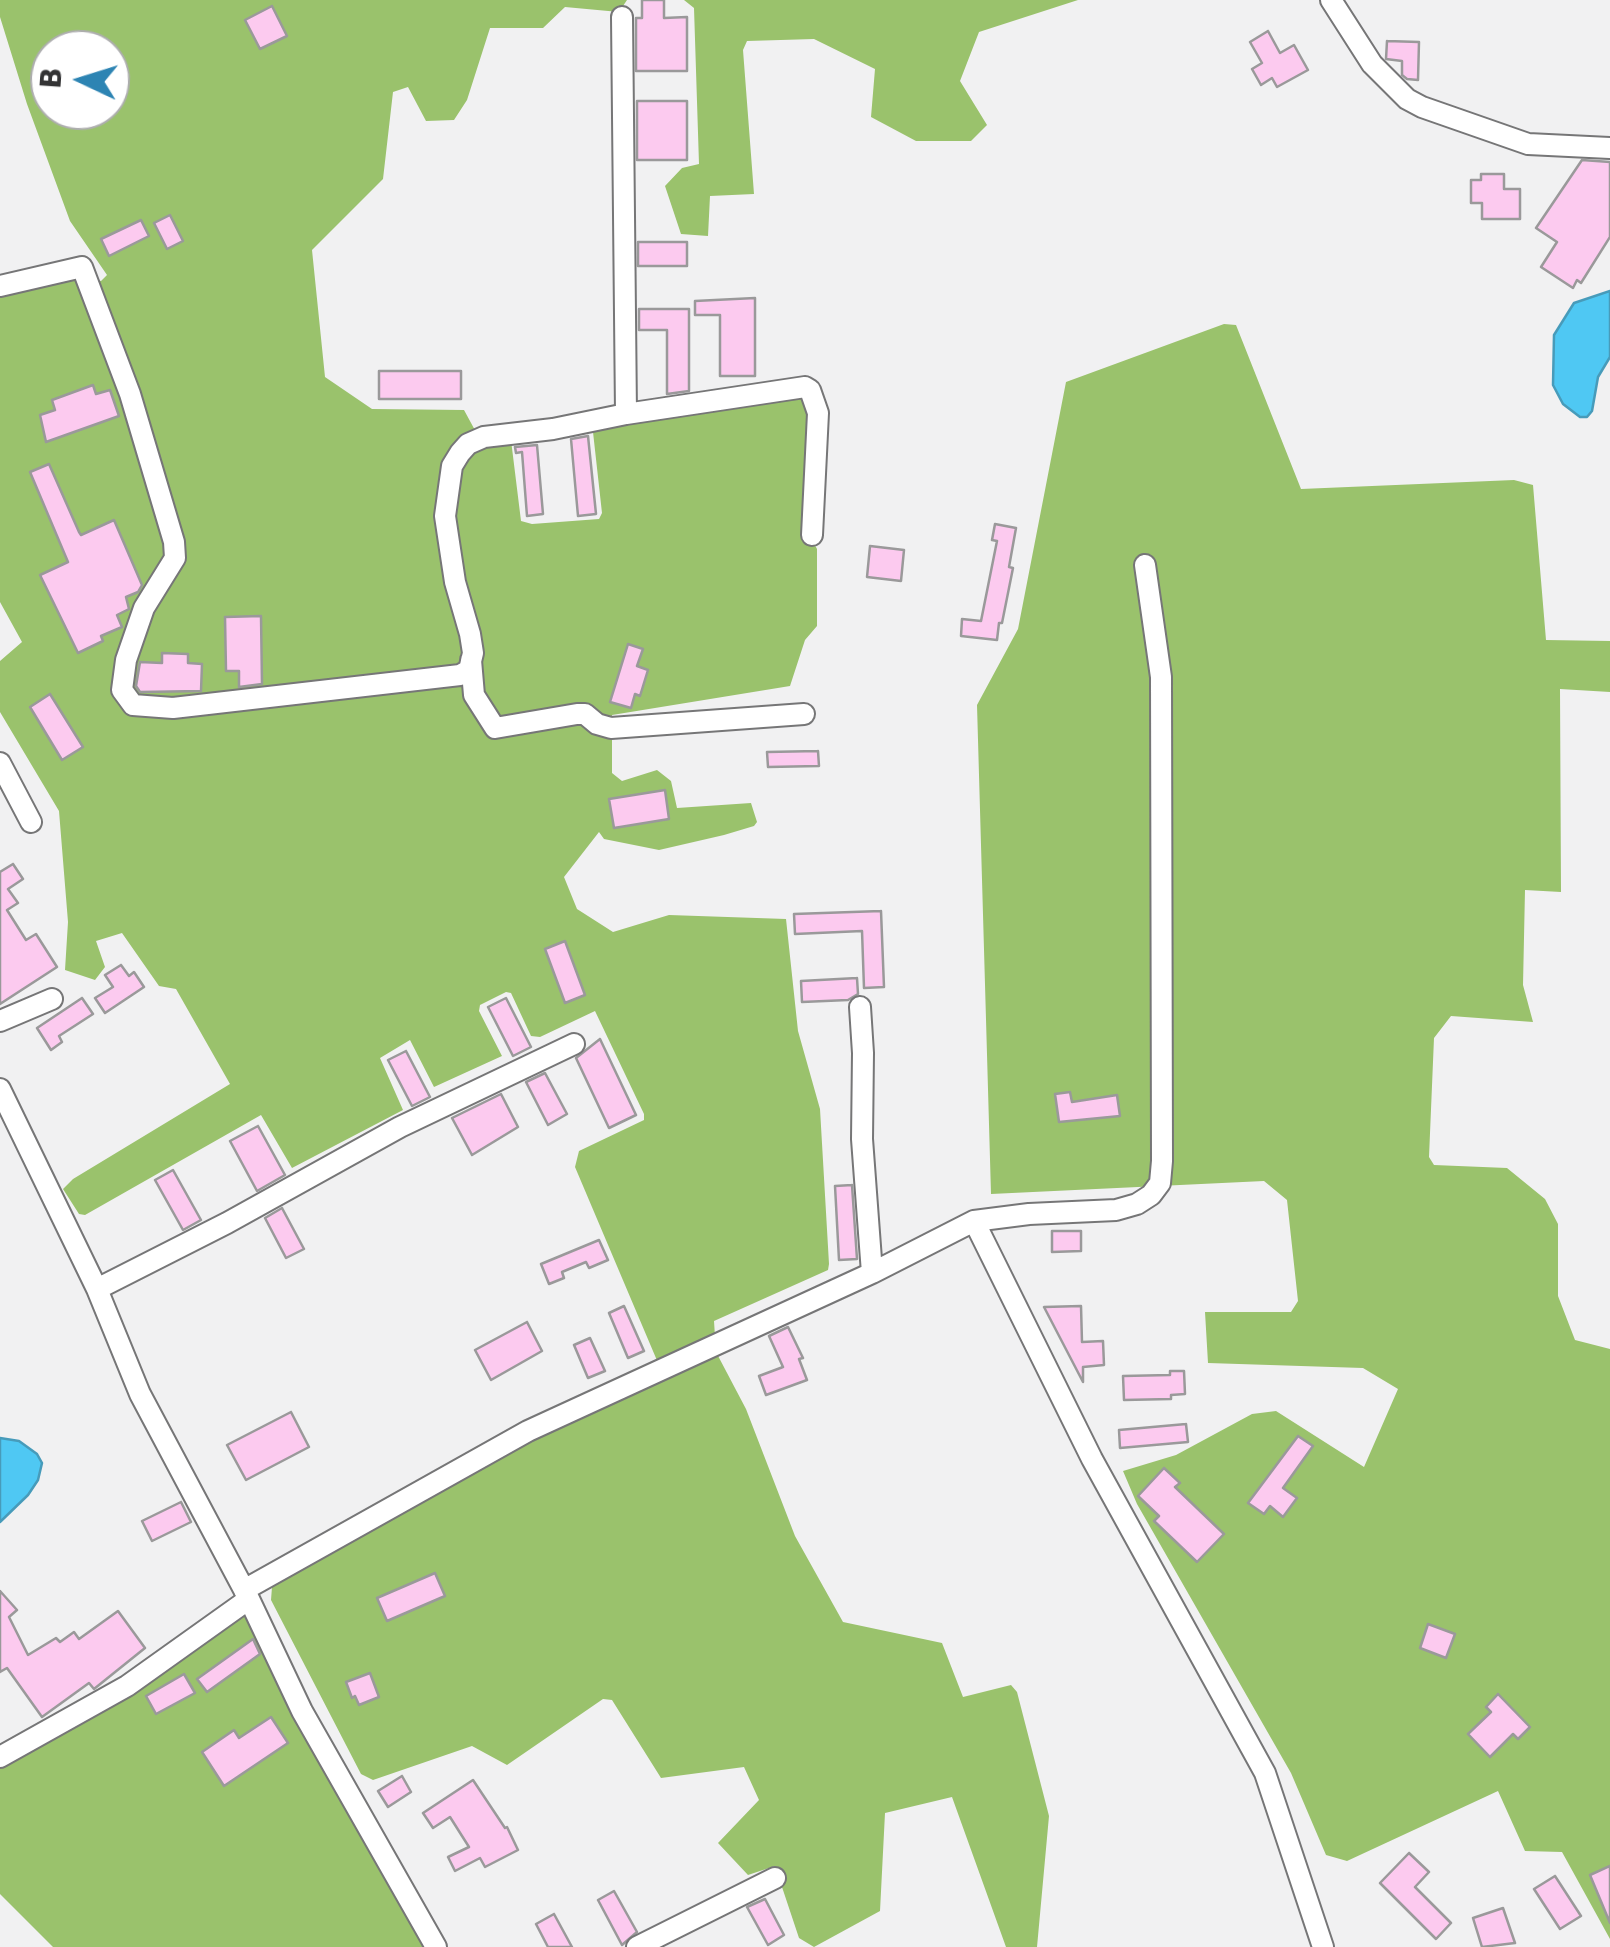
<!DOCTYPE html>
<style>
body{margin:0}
#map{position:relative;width:1610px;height:1947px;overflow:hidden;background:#f1f1f2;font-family:"DejaVu Sans",sans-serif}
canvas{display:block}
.north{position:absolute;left:30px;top:30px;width:100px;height:100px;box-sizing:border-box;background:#fff;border:2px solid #adadae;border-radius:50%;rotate:274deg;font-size:28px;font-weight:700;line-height:40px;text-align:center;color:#333334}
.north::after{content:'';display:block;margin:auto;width:35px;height:45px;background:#2d84b3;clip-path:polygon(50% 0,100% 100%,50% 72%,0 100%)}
</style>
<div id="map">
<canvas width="1610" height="1947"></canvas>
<div class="north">B</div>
</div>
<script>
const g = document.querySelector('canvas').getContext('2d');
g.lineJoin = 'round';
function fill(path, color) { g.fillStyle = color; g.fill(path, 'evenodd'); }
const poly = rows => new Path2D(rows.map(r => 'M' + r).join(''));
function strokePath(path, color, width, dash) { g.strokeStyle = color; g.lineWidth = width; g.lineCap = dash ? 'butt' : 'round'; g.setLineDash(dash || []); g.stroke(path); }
const forest = poly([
 [0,0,627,0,619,12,565,7,543,28,490,28,467,100,454,120,426,121,408,87,393,92,383,179,312,250,325,377,372,409,464,410,483,445,511,440,521,521,532,524,599,519,602,513,593,432,599,424,802,393,810,397,810,536,817,549,817,626,805,640,790,686,612,715,612,773,622,781,657,770,671,781,677,808,751,803,757,822,754,826,724,835,659,850,604,839,599,832,564,877,577,909,613,932,669,915,786,919,798,1031,820,1109,829,1264,828,1270,714,1321,716,1352,746,1409,795,1536,843,1622,942,1643,963,1697,1011,1685,1017,1692,1049,1816,1037,1947,1006,1947,952,1797,885,1813,880,1911,814,1947,799,1938,775,1866,748,1875,718,1843,759,1800,744,1767,661,1778,612,1700,603,1699,507,1765,472,1746,373,1780,361,1774,271,1600,272,1587,531,1435,664,1377,575,1167,579,1151,644,1120,644,1114,595,1011,540,1037,531,1036,511,993,506,992,480,1005,479,1011,502,1056,434,1087,410,1040,380,1058,403,1110,292,1168,261,1115,85,1215,79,1214,63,1189,73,1179,230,1084,176,989,159,986,122,933,96,941,105,967,95,980,65,970,68,922,59,811,0,712,0,661,22,642,0,602,0,292,76,275,101,281,107,275,70,221,27,104,0,17],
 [50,50,110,50,110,110,50,110],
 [684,0,1078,0,979,32,960,81,987,125,971,141,916,141,871,117,875,69,814,39,747,41,743,50,754,194,710,196,708,236,681,234,665,186,682,168,699,164,694,8],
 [1224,324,1236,325,1301,489,1514,480,1533,485,1546,640,1610,641,1610,692,1560,689,1561,892,1525,890,1523,985,1533,1022,1451,1016,1434,1038,1429,1157,1434,1165,1507,1168,1545,1199,1558,1224,1558,1296,1575,1340,1610,1349,1610,1939,1562,1852,1525,1851,1498,1791,1347,1861,1326,1855,1291,1773,1137,1504,1123,1471,1176,1455,1252,1414,1276,1411,1364,1467,1398,1389,1363,1368,1208,1363,1205,1312,1291,1312,1298,1301,1287,1200,1264,1181,991,1194,977,705,1018,629,1066,382],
 [248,1605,430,1947,53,1947,0,1894,0,1768,89,1716]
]);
const water = poly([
 [1610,291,1610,357,1598,377,1592,411,1587,417,1580,417,1563,404,1553,385,1554,335,1574,303,1610,291],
 [0,1438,19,1441,37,1454,42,1463,38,1480,28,1495,0,1522,0,1438]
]);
const building = poly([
 [642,0,664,0,664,18,687,17,687,71,636,71,636,18,642,18,642,0],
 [272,6,287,36,260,49,245,20,272,6],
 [1268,31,1280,53,1294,45,1308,70,1277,87,1272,78,1261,85,1252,69,1262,63,1250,42,1268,31],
 [1387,41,1419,42,1418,80,1407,79,1402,75,1402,61,1386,59,1387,41],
 [637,101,687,101,687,160,637,160,637,101],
 [1582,160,1610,162,1610,237,1581,283,1577,280,1573,288,1541,267,1557,242,1536,228,1582,160],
 [1481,174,1504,174,1504,189,1520,189,1520,219,1482,219,1482,203,1471,203,1471,180,1481,180,1481,174],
 [170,215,183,241,167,249,154,223,170,215],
 [141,220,149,236,109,256,101,239,141,220],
 [638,242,687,242,687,266,638,266,638,242],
 [755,298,755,376,720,376,720,315,695,315,695,301,755,298],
 [639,309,689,309,689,391,667,394,667,330,639,330,639,309],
 [379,371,461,371,461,399,379,399,379,371],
 [93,385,96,394,110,390,119,416,46,442,40,415,55,410,52,400,93,385],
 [588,436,596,514,578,516,571,439,588,436],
 [537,445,543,514,527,516,522,452,516,453,515,447,537,445],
 [49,464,79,532,81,535,114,520,142,585,138,592,126,597,129,609,117,615,122,627,101,636,103,641,78,653,40,575,68,562,30,472,49,464],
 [995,524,1016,528,1009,567,1013,568,1002,623,999,623,997,640,961,636,962,619,981,621,997,541,992,540,995,524],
 [870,546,904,550,901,581,867,577,870,546],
 [261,616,262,684,239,687,239,671,226,671,225,617,261,616],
 [628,644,643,649,637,666,648,670,640,696,635,694,631,708,610,702,628,644],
 [162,653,188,654,188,663,202,664,201,691,140,692,136,686,140,662,162,663,162,653],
 [50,694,83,747,62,760,30,707,50,694],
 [818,751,819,766,768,767,767,752,818,751],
 [665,790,669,819,614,828,609,799,665,790],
 [13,864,23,879,8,889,18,903,7,910,26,940,36,934,57,967,0,1004,0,872,13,864],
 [881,911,884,987,864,988,862,931,795,934,794,914,881,911],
 [565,941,585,995,565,1003,545,949,565,941],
 [121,965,129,976,134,972,144,987,105,1013,95,998,113,987,105,975,121,965],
 [857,978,858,994,848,1000,802,1002,801,981,857,978],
 [82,998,93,1014,59,1036,62,1042,51,1050,37,1028,82,998],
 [506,998,531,1047,513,1056,488,1007,506,998],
 [600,1039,636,1115,609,1128,576,1058,600,1039],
 [406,1051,430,1097,412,1106,388,1060,406,1051],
 [545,1073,567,1114,548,1125,526,1082,545,1073],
 [1070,1092,1072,1102,1117,1095,1120,1116,1059,1122,1055,1094,1070,1092],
 [501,1094,518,1127,472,1155,452,1118,501,1094],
 [258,1126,285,1175,257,1191,230,1141,258,1126],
 [173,1170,201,1220,183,1230,155,1180,173,1170],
 [852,1185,857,1259,839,1260,835,1186,852,1185],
 [282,1208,304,1249,286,1258,265,1218,282,1208],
 [1052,1231,1081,1231,1081,1251,1052,1252,1052,1231],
 [599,1240,608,1260,589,1268,586,1262,562,1272,564,1278,549,1284,541,1264,599,1240],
 [624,1306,644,1351,628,1358,609,1313,624,1306],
 [1081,1306,1082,1342,1103,1341,1104,1365,1083,1367,1083,1382,1044,1307,1081,1306],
 [527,1322,542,1351,491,1380,475,1350,527,1322],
 [788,1327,803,1358,799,1359,807,1380,766,1395,759,1376,783,1367,769,1336,788,1327],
 [590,1338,605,1371,588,1378,574,1345,590,1338],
 [1170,1371,1184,1371,1185,1394,1171,1395,1171,1399,1124,1400,1123,1376,1170,1375,1170,1371],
 [291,1412,309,1447,246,1480,227,1445,291,1412],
 [1186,1424,1188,1442,1120,1448,1119,1430,1186,1424],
 [1298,1436,1313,1446,1283,1488,1297,1498,1283,1517,1270,1506,1264,1514,1248,1503,1298,1436],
 [1164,1468,1180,1483,1175,1487,1224,1534,1197,1562,1154,1521,1159,1516,1138,1496,1164,1468],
 [181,1502,191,1522,152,1541,142,1521,181,1502],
 [435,1573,445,1596,387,1621,377,1598,435,1573],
 [0,1591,17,1610,9,1617,28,1655,56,1638,60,1642,74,1632,79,1639,118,1611,145,1648,94,1689,89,1683,42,1717,7,1668,0,1672,0,1591],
 [1428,1624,1455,1634,1446,1658,1420,1648,1428,1624],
 [253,1639,260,1654,207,1692,197,1679,253,1639],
 [370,1673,379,1697,359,1705,355,1696,352,1698,346,1682,370,1673],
 [184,1674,195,1693,156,1714,146,1696,184,1674],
 [1498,1694,1530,1727,1518,1739,1513,1734,1490,1757,1468,1734,1491,1712,1486,1707,1498,1694],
 [271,1717,288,1743,224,1786,202,1752,234,1730,239,1738,271,1717],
 [402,1776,411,1792,388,1807,378,1791,402,1776],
 [473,1780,505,1828,507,1827,518,1850,485,1867,480,1858,455,1871,448,1857,469,1847,450,1817,433,1828,423,1813,473,1780],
 [1409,1853,1429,1872,1415,1887,1451,1923,1436,1939,1380,1883,1409,1853],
 [1610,1866,1610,1923,1590,1875,1610,1866],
 [1555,1876,1581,1916,1560,1929,1534,1889,1555,1876],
 [614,1891,637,1932,622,1945,598,1900,614,1891],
 [765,1899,784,1935,768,1945,747,1907,765,1899],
 [1503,1908,1515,1943,1482,1947,1473,1918,1503,1908],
 [554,1914,572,1947,548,1947,536,1924,554,1914]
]);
const minor = poly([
 [1331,0,1372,64,1407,99,1422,107,1528,144,1610,148],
 [0,286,82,267,130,394,174,542,175,558,144,608,126,660,122,690,133,705,173,708,460,675,469,670,473,653,470,634,455,582,445,516,452,466,460,453,468,444,484,437,553,429,626,414,622,17],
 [626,414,805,387,810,390,818,413,812,535],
 [471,660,474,695,495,728,577,714,585,714,597,724,611,728,804,714],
 [0,763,31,822],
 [860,1007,863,1053,862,1139,872,1273],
 [0,1021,52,999],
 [0,1089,97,1289,140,1394,249,1599,302,1711,436,1947],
 [974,1221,1092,1459,1265,1773,1323,1947],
 [97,1289,227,1223,400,1127,574,1044],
 [244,1590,528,1431,872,1273,974,1221,1029,1214,1116,1210,1137,1204,1151,1195,1160,1183,1162,1161,1161,677,1145,565],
 [0,1757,127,1686,249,1599],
 [637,1947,775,1878]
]);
fill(forest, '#9ac26c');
fill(water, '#4fc8f3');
strokePath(water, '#479bba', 2.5);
fill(building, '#fccaef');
strokePath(building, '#9a999a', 2.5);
strokePath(minor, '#767677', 24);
strokePath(minor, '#fff', 20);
</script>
